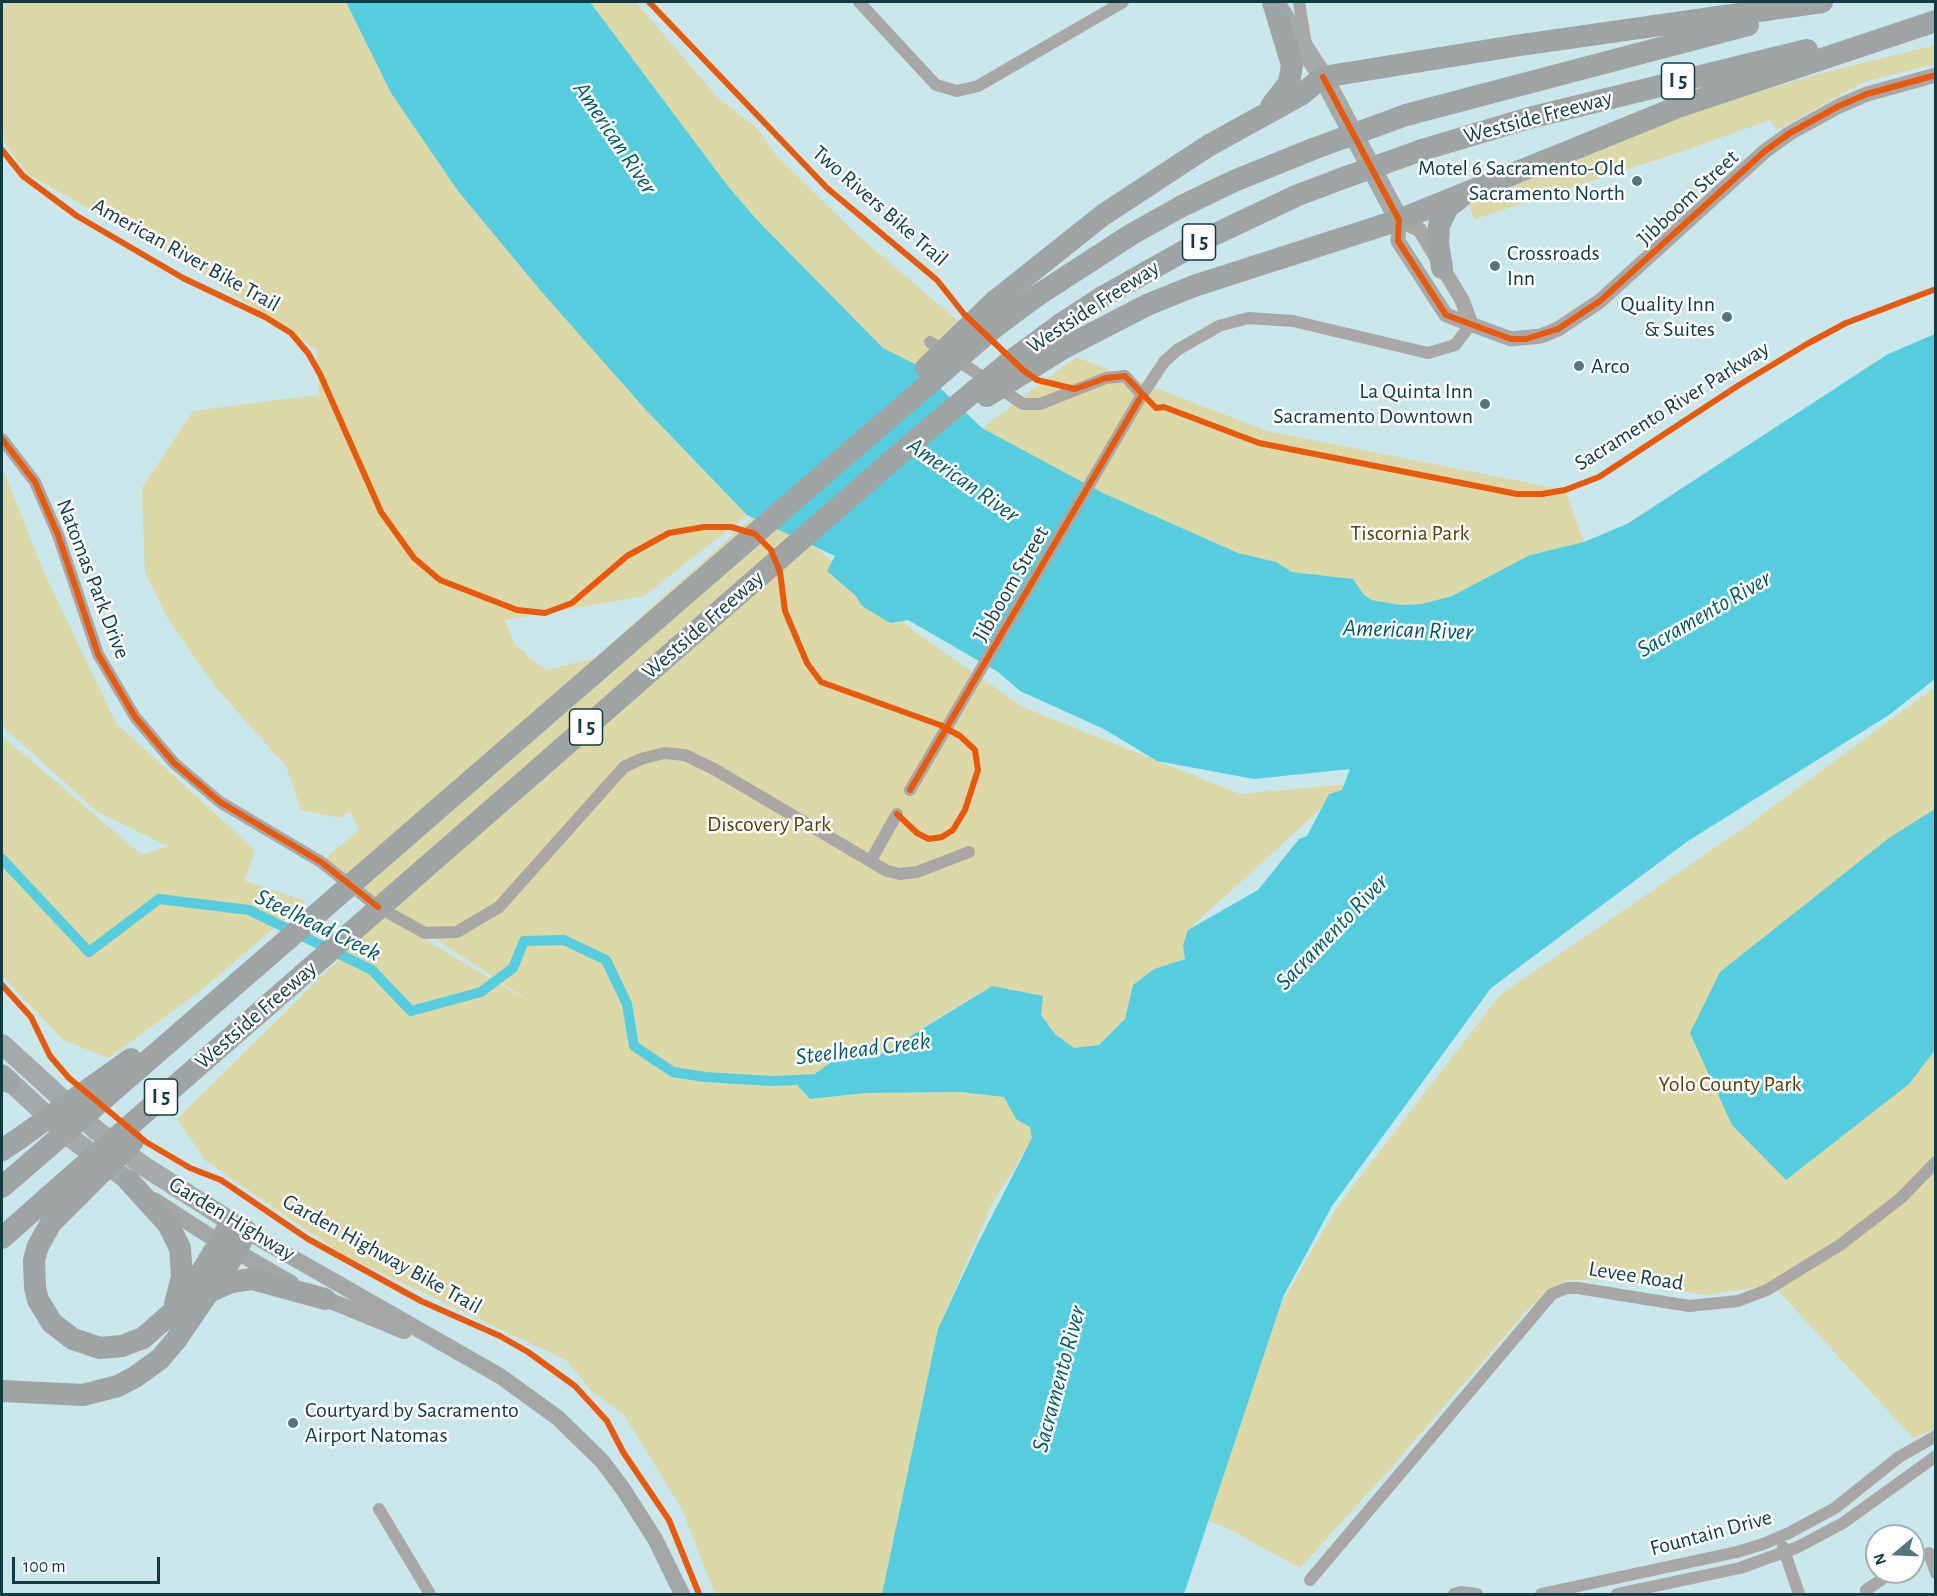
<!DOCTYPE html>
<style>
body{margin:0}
#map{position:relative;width:1937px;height:1596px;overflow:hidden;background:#c9e6eb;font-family:"Alegreya Sans",sans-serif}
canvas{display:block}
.frame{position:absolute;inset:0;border:3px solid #103b42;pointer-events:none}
.north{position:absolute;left:1865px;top:1524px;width:60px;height:60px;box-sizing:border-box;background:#fff;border:2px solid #9fb1b3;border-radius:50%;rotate:251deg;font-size:16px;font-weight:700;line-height:24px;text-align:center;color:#103b42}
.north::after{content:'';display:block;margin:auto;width:21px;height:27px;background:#51777d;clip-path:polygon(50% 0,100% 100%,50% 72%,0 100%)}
.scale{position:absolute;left:12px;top:1557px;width:148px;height:27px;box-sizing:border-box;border:3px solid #103b42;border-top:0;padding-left:8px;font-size:18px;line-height:21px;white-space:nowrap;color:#103b42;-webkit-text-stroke:4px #fff;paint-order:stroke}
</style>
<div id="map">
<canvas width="1937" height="1596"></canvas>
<div class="frame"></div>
<div class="north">N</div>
<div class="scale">100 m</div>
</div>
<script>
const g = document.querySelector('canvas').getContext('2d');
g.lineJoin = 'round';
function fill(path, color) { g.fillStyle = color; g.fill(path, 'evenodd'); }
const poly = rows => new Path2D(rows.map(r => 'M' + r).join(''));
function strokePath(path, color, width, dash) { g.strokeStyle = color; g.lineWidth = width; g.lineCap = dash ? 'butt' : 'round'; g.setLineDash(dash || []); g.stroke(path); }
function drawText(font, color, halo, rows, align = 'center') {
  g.font = font + ' "Alegreya Sans",sans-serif'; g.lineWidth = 5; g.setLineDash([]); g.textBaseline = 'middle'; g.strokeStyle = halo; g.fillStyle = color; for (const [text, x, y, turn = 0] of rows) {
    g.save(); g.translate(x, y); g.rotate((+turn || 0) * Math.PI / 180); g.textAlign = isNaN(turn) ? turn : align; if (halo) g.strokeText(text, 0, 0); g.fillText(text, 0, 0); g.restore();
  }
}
const green = poly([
 [2,2,346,2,391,93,458,191,645,409,747,515,644,596,505,620,516,647,527,653,526,655,546,670,595,658,766,505,915,632,1023,707,1240,794,1348,784,1188,930,1185,959,1154,969,1133,985,1125,1019,1099,1046,1074,1049,1055,1034,1041,1015,985,989,875,1058,844,1053,810,1099,866,1093,961,1092,1004,1097,1016,1119,1030,1127,1033,1138,991,1206,938,1329,883,1594,715,1594,682,1509,624,1415,593,1392,566,1360,343,1255,206,1161,177,1119,384,915,535,1005,321,862,359,830,350,811,341,818,301,810,286,766,217,689,168,619,145,572,142,488,193,411,317,395,319,399,317,350,205,275,28,174,5,143,2,129],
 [590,2,636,2,717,97,757,128,775,154,854,232,958,321,936,346,915,364,883,348,757,220,727,185],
 [1935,45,1935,64,1864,82,1777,130,1770,120,1683,151,1475,219,1467,201,1702,109,1822,73],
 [1076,357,1267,431,1565,490,1584,542,1530,555,1452,596,1422,604,1400,605,1372,600,1364,595,1353,579,1292,572,1276,562,1238,553,1103,493,982,428],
 [2,467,42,568,116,723,255,850,245,881,306,901,200,991,109,1058,63,1040,2,975,2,736,142,855,168,846,99,813,2,726],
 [1935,687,1935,1429,1913,1438,1773,1285,1706,1295,1610,1279,1566,1280,1530,1307,1395,1463,1300,1568,1229,1529,1205,1519,1281,1304,1337,1207,1500,995,1748,825]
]);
const water = poly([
 [346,2,590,2,727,185,757,220,883,348,915,364,982,428,1103,493,1238,553,1276,562,1292,572,1353,579,1364,595,1372,600,1400,605,1422,604,1452,596,1530,555,1584,542,1627,524,1888,354,1935,334,1935,679,1889,715,1688,841,1491,988,1332,1206,1284,1295,1184,1594,882,1594,938,1329,976,1247,1032,1138,1030,1127,1016,1119,1004,1097,961,1092,866,1093,810,1099,798,1086,844,1053,875,1058,992,986,1043,996,1041,1015,1055,1034,1074,1048,1099,1045,1125,1019,1133,985,1154,969,1185,959,1183,946,1188,930,1258,890,1299,839,1307,836,1329,794,1342,790,1350,769,1254,779,1157,761,1104,729,1020,691,998,672,908,620,890,623,862,606,856,596,827,571,835,556,747,515,645,409,541,291,458,191,391,93],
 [1935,809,1935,1050,1909,1084,1786,1180,1732,1125,1690,1033,1720,972,1889,838]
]);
const canal = poly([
 [2,859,89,952,159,899,249,910,372,970,411,1011,481,992,513,968,524,941,564,940,606,960,627,1004,634,1046,673,1072,705,1077,771,1081,820,1079]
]);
const minor = poly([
 [859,2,936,85,957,91,978,86,1123,2],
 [1299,2,1306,45],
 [930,342,1023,404,1040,404,1106,378,1125,376,1142,395],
 [2,439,35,482,58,535,98,654,135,717,174,763,220,802,321,862,378,907,425,933,457,932,499,907,624,767,641,759,664,753,685,755,714,769,887,871,900,874,917,872,969,852],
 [910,790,1142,395,1164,362,1177,350,1219,326,1248,318,1293,321,1428,353,1455,345,1471,324],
 [871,860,897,814],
 [379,1509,430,1594],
 [1783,1547,1799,1594],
 [1913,1559,1929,1553,1936,1573],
 [1310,1580,1552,1294,1567,1288,1578,1288,1689,1306,1738,1301,1767,1290,1840,1245,1901,1198,1936,1162],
 [1454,1594,1461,1592,1477,1594],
 [1541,1594,1737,1552,1763,1544,1789,1533,1835,1508,1899,1457,1936,1436],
 [1617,1594,1740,1568,1798,1547,1843,1523,1936,1456],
 [1867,1594,1866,1590,1893,1572]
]);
const tertiary = poly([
 [1471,324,1462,300,1420,230,1399,220,1398,241,1446,315,1511,339,1541,336,1558,329,1600,301,1765,151,1790,133,1839,106,1867,94,1936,75]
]);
const secondary = poly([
 [154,1200,208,1235,291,1283],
 [246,1231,500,1376,558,1418,602,1461,623,1489,655,1539,682,1594],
 [314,1294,404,1331]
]);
const primary = poly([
 [1279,9,1323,77,1399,220],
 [2,1044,96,1130,142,1165,244,1230],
 [2,1074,71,1138,129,1181]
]);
const motorway = poly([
 [1271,106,1289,83,1292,65,1273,2],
 [1406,115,1748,25],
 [1422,150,1529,118,1807,50],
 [1442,268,1438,243,1439,225,1448,207,1461,197],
 [1038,295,1132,234,1182,206,1234,181,1313,149],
 [995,301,1103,215,1208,146,1302,94,1323,77,1514,46,1822,2],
 [1061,324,1104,296,1207,238,1298,195,1346,177],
 [1062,349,1147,305,1194,286,1399,220,1678,107,1936,21],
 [2,1077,9,1082],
 [2,1150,17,1140],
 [129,1181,168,1224,180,1248,182,1277,175,1304],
 [2,1187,31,1162],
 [79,1195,51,1223,38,1246,34,1260,35,1287,38,1300,52,1323,73,1339,100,1348,122,1346,143,1338,183,1303,231,1223],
 [2,1238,64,1183],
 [209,1292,231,1282,252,1279,325,1299],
 [2,1391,83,1395,118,1386,135,1377,160,1359,176,1340,236,1252,246,1231]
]);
const motorwayBridge = poly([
 [1313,149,1406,115],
 [1346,177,1422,150],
 [926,368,995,301],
 [987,396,1062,349],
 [17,1140,131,1059],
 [31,1162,809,487,995,327,1038,295],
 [64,1183,912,443,1008,363,1061,324],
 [79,1195,133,1141]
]);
const cycleway = poly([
 [649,2,827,188,937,280,964,314,1023,370,1037,380,1075,389,1106,378,1125,376,1156,408,1164,407,1259,443,1517,494,1542,494,1565,490,1599,477,1739,385,1807,344,1846,323,1936,289],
 [1323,77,1399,220,1398,241,1446,315,1511,339,1526,339,1558,329,1600,301,1765,151,1790,133,1839,106,1867,94,1936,75],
 [2,150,23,176,77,216,183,278,265,317,291,333,308,353,320,374,381,512,414,558,440,580,517,610,545,613,572,603,627,556,669,533,704,527,731,527,755,534,771,550,780,572,785,611,807,663,821,682,940,725,960,736,975,750,978,770,965,810,953,830,942,837,929,839,917,833,897,814],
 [2,439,35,482,58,535,98,654,135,717,174,763,220,802,321,862,378,907],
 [910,790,1142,395],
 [2,985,31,1017,50,1056,69,1078,146,1142,190,1168,221,1180,308,1239,421,1301,500,1336,528,1352,575,1386,607,1421,623,1452,669,1520,699,1594]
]);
const markers = [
 [1637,181,6,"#51777d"],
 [1495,266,6,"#51777d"],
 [1727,317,6,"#51777d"],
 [1579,366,6,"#51777d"],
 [1485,404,6,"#51777d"],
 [293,1423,6,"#51777d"]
];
const shields = [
 [1678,81,33],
 [1199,242,33],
 [586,727,33],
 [161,1097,33]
];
const shieldNames = [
 ["I 5",1678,81],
 ["I 5",1199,242],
 ["I 5",586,727],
 ["I 5",161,1097]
];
const streetNames = [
 ["Westside Freeway",1538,117,-15],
 ["Jibboom Street",1688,198,-43],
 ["Two Rivers Bike Trail",880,206,41],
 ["American River Bike Trail",186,255,29],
 ["Westside Freeway",1093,307,-33],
 ["Sacramento River Parkway",1672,406,-32],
 ["Natomas Park Drive",93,579,69],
 ["Jibboom Street",1011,584,-60],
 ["Westside Freeway",703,625,-41],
 ["Westside Freeway",256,1015,-41],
 ["Garden Highway",232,1219,31],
 ["Garden Highway Bike Trail",382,1254,29],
 ["Levee Road",1636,1276,9],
 ["Fountain Drive",1711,1533,-15]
];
const poiNames = [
 ["Motel 6 Sacramento-Old",1625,168],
 ["Sacramento North",1625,193],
 ["Crossroads",1507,253,"left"],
 ["Inn",1507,278,"left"],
 ["Quality Inn",1715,304],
 ["& Suites",1715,329],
 ["Arco",1591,366,"left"],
 ["La Quinta Inn",1473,391],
 ["Sacramento Downtown",1473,416],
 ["Courtyard by Sacramento",305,1410,"left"],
 ["Airport Natomas",305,1435,"left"]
];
const parkNames = [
 ["Tiscornia Park",1410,533],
 ["Discovery Park",769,824],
 ["Yolo County Park",1730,1084]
];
const waterNames = [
 ["American River",615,138,56],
 ["American River",963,480,35],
 ["Sacramento River",1704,614,-30],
 ["American River",1408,630,2],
 ["Steelhead Creek",318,925,26],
 ["Sacramento River",1332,932,-46],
 ["Steelhead Creek",863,1049,-7],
 ["Sacramento River",1059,1379,-75]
];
fill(green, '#dbd7a7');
fill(water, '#55cdde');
strokePath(canal, '#55cdde', 10);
strokePath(minor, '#a8a7a6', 12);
strokePath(tertiary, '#a8a7a6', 15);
strokePath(secondary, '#a4a6a6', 16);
strokePath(primary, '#a4aaaa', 20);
strokePath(motorway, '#9ea4a4', 22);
strokePath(motorwayBridge, '#9ea4a4', 22);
strokePath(cycleway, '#e8590c', 6);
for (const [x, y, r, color] of markers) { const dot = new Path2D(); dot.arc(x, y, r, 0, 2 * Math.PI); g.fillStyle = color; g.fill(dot); strokePath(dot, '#fff', 2); }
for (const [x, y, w] of shields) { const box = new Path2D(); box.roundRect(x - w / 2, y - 18, w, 36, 4.5); g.fillStyle = '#fff'; g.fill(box); strokePath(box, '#103b42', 1.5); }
drawText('bold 21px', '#103b42', null, shieldNames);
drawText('22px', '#103b42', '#fff', streetNames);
drawText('22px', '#103b42', '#fff', poiNames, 'right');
drawText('22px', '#54430b', '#fff', parkNames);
drawText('italic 24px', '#005a66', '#fff', waterNames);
</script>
